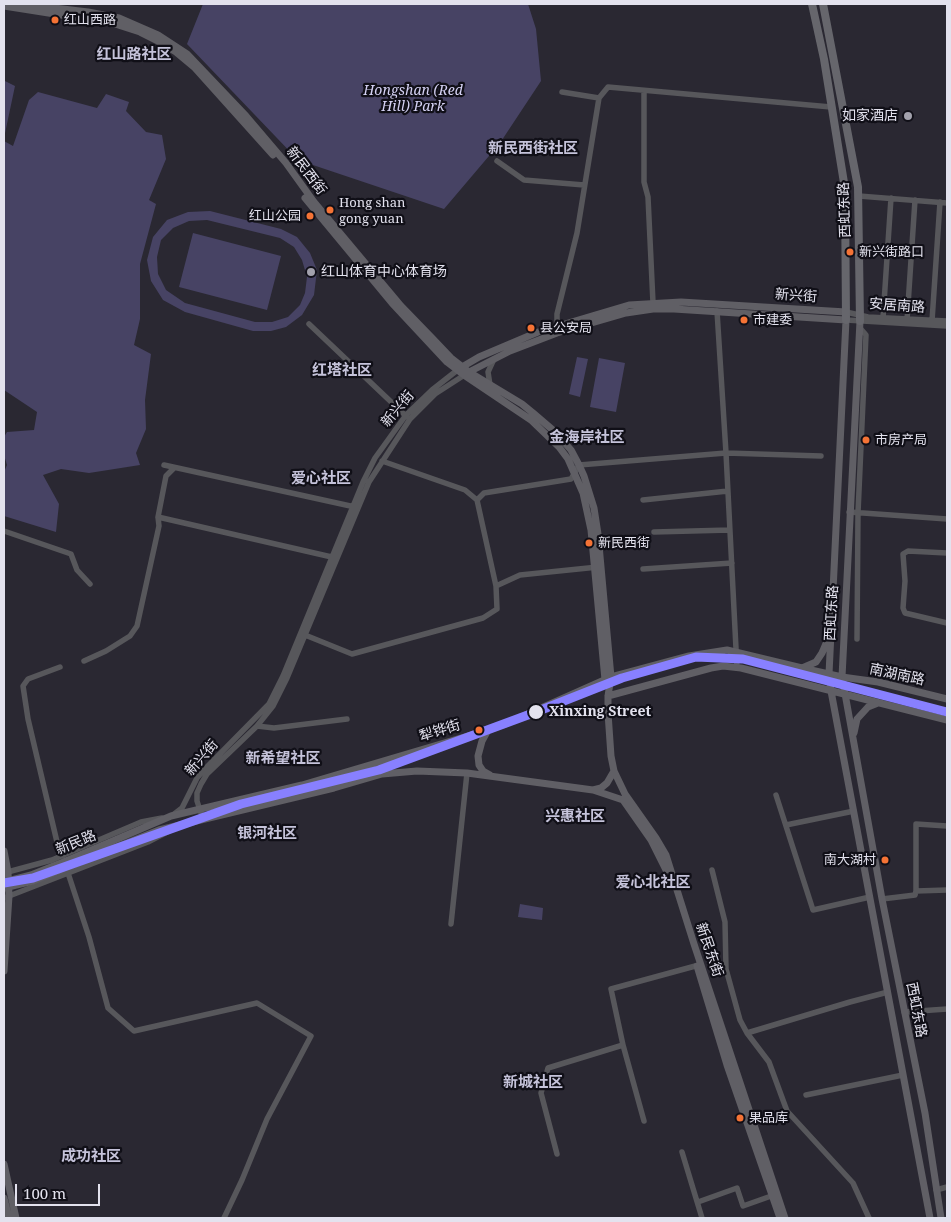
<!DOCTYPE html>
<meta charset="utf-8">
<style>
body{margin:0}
#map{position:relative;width:951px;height:1222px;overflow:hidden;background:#2a2832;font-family:"Noto Serif",serif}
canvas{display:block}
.frame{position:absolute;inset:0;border:5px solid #e3e2ee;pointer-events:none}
.scale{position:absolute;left:15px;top:1184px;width:85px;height:22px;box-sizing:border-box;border:2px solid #e3e2ee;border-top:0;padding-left:6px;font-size:15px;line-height:18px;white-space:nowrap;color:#e3e2ee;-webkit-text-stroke:4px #100f17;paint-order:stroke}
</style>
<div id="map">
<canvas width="951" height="1222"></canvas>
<div class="frame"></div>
<div class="scale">100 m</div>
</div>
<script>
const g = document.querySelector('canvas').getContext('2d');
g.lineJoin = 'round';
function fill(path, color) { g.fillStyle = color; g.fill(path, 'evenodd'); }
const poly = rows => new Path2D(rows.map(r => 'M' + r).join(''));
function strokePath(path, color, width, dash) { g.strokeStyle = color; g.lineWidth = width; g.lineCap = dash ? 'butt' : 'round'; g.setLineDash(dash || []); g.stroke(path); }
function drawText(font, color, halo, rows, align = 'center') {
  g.font = font + ' "Noto Serif","Noto Sans SC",serif'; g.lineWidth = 4.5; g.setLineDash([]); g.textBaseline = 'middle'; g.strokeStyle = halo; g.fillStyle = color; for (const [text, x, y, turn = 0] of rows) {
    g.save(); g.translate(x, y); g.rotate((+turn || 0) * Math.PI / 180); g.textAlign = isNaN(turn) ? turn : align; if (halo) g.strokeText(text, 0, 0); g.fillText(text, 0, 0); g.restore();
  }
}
const green = poly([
 [203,4,528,4,536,29,541,81,500,143,444,209,298,160,187,44],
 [4,71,5,81,15,86,4,138],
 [38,92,97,108,106,94,129,102,126,111,146,132,162,135,166,159,149,200,156,204,140,264,140,319,134,345,151,354,145,400,146,429,136,453,140,465,89,473,61,469,43,475,59,504,56,532,4,516,4,472,7,465,4,455,4,437,7,432,34,430,37,412,4,390,4,141,13,146,29,100],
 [210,211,281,229,297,237,310,253,317,270,314,295,302,315,286,327,271,331,253,331,185,312,163,300,151,281,147,260,153,237,167,220,188,212],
 [207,220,280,238,294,247,302,260,307,277,305,293,300,305,288,317,272,322,255,322,185,303,166,290,158,274,157,257,161,240,173,228,189,221],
 [193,233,281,256,267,310,179,287],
 [577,357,588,359,580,397,569,394],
 [599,358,625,363,616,412,590,407],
 [520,904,543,908,542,920,518,917]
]);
const minor = poly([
 [644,91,644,182,648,197,653,303],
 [562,92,599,98],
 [497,161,524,180,584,185],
 [859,196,947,203],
 [717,311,726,453,737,668],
 [846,312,868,317,947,321],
 [883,318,891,198],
 [846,320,947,326],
 [907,320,915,200],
 [932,321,940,202],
 [309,324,407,417],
 [557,326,557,314,577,233,599,98,608,87,831,107],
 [490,385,488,372,494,359],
 [164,465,355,507],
 [477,500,484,493,571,479,579,465,726,453,821,456],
 [643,500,728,491],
 [849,512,947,519],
 [158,517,336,558],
 [4,531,71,554,77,570,90,584],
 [654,532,730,530],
 [947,553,908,551,903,554,905,581,903,608,905,613,947,623],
 [643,569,732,563],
 [496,586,520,575,598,567],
 [305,635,352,654,483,618,497,609,496,586,477,500,465,490,382,461],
 [857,639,858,513,866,335,860,328],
 [84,661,106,651,130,636,137,626,159,526,158,517,166,476,174,468],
 [60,667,28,679,23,686,28,719,57,842,63,856],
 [257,726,274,728,347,719],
 [776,795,813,910,870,897],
 [173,815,182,808,197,778,204,770,269,704,283,676,363,482,375,458,406,415,432,390,460,368],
 [203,819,197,801,197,793,201,784,207,774,257,726,273,706,287,678,369,482,410,419,435,394,466,374],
 [786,825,854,811],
 [712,870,725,922,726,969,740,1020,747,1033,769,1062,787,1111,853,1183,869,1218],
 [4,873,52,860,141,822,162,818],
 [68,873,89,937,108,1008,134,1031,257,1003,311,1036,267,1119,242,1180,224,1218],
 [916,891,916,824,947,826],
 [4,898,148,842,173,829],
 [882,899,915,895,916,891,947,890],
 [451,924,467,773],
 [904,1012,947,1009],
 [747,1033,850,1002,888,992],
 [623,1045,644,1121],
 [806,1095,903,1075],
 [682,1152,702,1218],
 [557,1154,541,1093,548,1068,623,1045,611,989,699,965],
 [936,1190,947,1187],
 [698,1202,737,1188,743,1206,774,1195]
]);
const major = poly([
 [21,4,88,12,119,18,158,35,187,54,246,116,286,163,314,202,401,306,432,338,451,358,469,372,522,404,533,413,554,431,571,450,579,465,584,476,594,508,598,534,611,677,608,696,608,713,611,756,614,771,625,794,656,838,666,855,694,944,785,1218],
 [4,6,112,23,140,32,156,40,176,52,194,67,273,155],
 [305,198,392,303,447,362,464,375,531,420,559,447,568,459,583,493,591,530,605,680],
 [860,321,842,677,882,899,925,1113,941,1218],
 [462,367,479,357,538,332,629,305,681,302,846,312],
 [469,372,510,351,557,333,626,313,653,309,674,309,846,320,829,674,831,691,930,1218],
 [802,668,816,662,822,653,828,639],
 [608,696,711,668,723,666,741,668,947,720],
 [488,730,482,741,478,756,479,765,483,771,490,775],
 [854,733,857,719,868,707,878,703],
 [593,790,623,800,651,840,666,870],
 [4,851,8,872,9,896,4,971],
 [4,882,31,875,66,861,171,816,302,785,488,730,503,725,611,677,689,656,727,650,802,668,842,677,878,682,947,699],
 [4,888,33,881,159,830,334,788,382,774,417,771,467,773,593,790,601,788,607,783,614,771],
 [697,966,727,1065,780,1218],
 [4,1164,16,1218],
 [4,1198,9,1218]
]);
const highway = poly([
 [812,4,824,59,845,189,846,320],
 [823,4,858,187,860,321]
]);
const metro1 = poly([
 [4,883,33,878,241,804,379,770,536,712,622,678,696,657,743,659,947,712]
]);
const markers = [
 [55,20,4.5,"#f57335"],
 [908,116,5,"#a2a1ac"],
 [330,210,4.5,"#f57335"],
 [310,216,4.5,"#f57335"],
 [850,252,4.5,"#f57335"],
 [311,272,5,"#a2a1ac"],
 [744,320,4.5,"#f57335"],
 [531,328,4.5,"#f57335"],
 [866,440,4.5,"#f57335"],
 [589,543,4.5,"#f57335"],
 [536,712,8,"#e3e2ee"],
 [479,730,4.5,"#f57335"],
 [885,860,4.5,"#f57335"],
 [740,1118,4.5,"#f57335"]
];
const busNames = [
 ["红山西路",64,20],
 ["Hong shan",339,203],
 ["gong yuan",339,219],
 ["红山公园",301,216,"right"],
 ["新兴街路口",859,252],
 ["市建委",753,320],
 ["县公安局",540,328],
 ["市房产局",875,440],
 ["新民西街",598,543],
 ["南大湖村",876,860,"right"],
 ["果品库",749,1118]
];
const parkNames = [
 ["Hongshan (Red",413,91],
 ["Hill) Park",413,107]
];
const poiNames = [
 ["如家酒店",898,116],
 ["红山体育中心体育场",321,272,"left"]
];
const streetNames = [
 ["新民西街",306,171,53],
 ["西虹东路",845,210,-92],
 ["新兴街",796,296,4],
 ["安居南路",897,306,4],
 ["新兴街",398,409,-50],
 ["西虹东路",832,613,-87],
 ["南湖南路",897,675,12],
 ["犁铧街",440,731,-17],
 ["新兴街",202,758,-49],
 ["新民路",76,843,-22],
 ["新民东街",709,950,71],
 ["西虹东路",916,1010,79]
];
const stopNames = [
 ["Xinxing Street",549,712]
];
const neighbourhoodNames = [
 ["红山路社区",134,55],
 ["新民西街社区",533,149],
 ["红塔社区",342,371],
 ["金海岸社区",587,438],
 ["爱心社区",321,479],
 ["新希望社区",283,759],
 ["兴惠社区",575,817],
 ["银河社区",267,834],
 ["爱心北社区",653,883],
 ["新城社区",533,1083],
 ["成功社区",91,1157]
];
fill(green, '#474364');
strokePath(minor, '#57575b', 5.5);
strokePath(major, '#605f65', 7);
strokePath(highway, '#66666c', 8);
strokePath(metro1, '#8880ff', 9);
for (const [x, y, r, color] of markers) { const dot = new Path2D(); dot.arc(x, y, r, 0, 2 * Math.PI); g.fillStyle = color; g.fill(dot); strokePath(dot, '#100f17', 2); }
drawText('13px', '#e3e2ee', '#100f17', busNames, 'left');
drawText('italic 14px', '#d4d1f3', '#100f17', parkNames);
drawText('14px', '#e3e2ee', '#100f17', poiNames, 'right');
drawText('14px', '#e3e2ee', '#100f17', streetNames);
drawText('bold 14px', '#e3e2ee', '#100f17', stopNames, 'left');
drawText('bold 15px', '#c5c3da', '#100f17', neighbourhoodNames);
</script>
